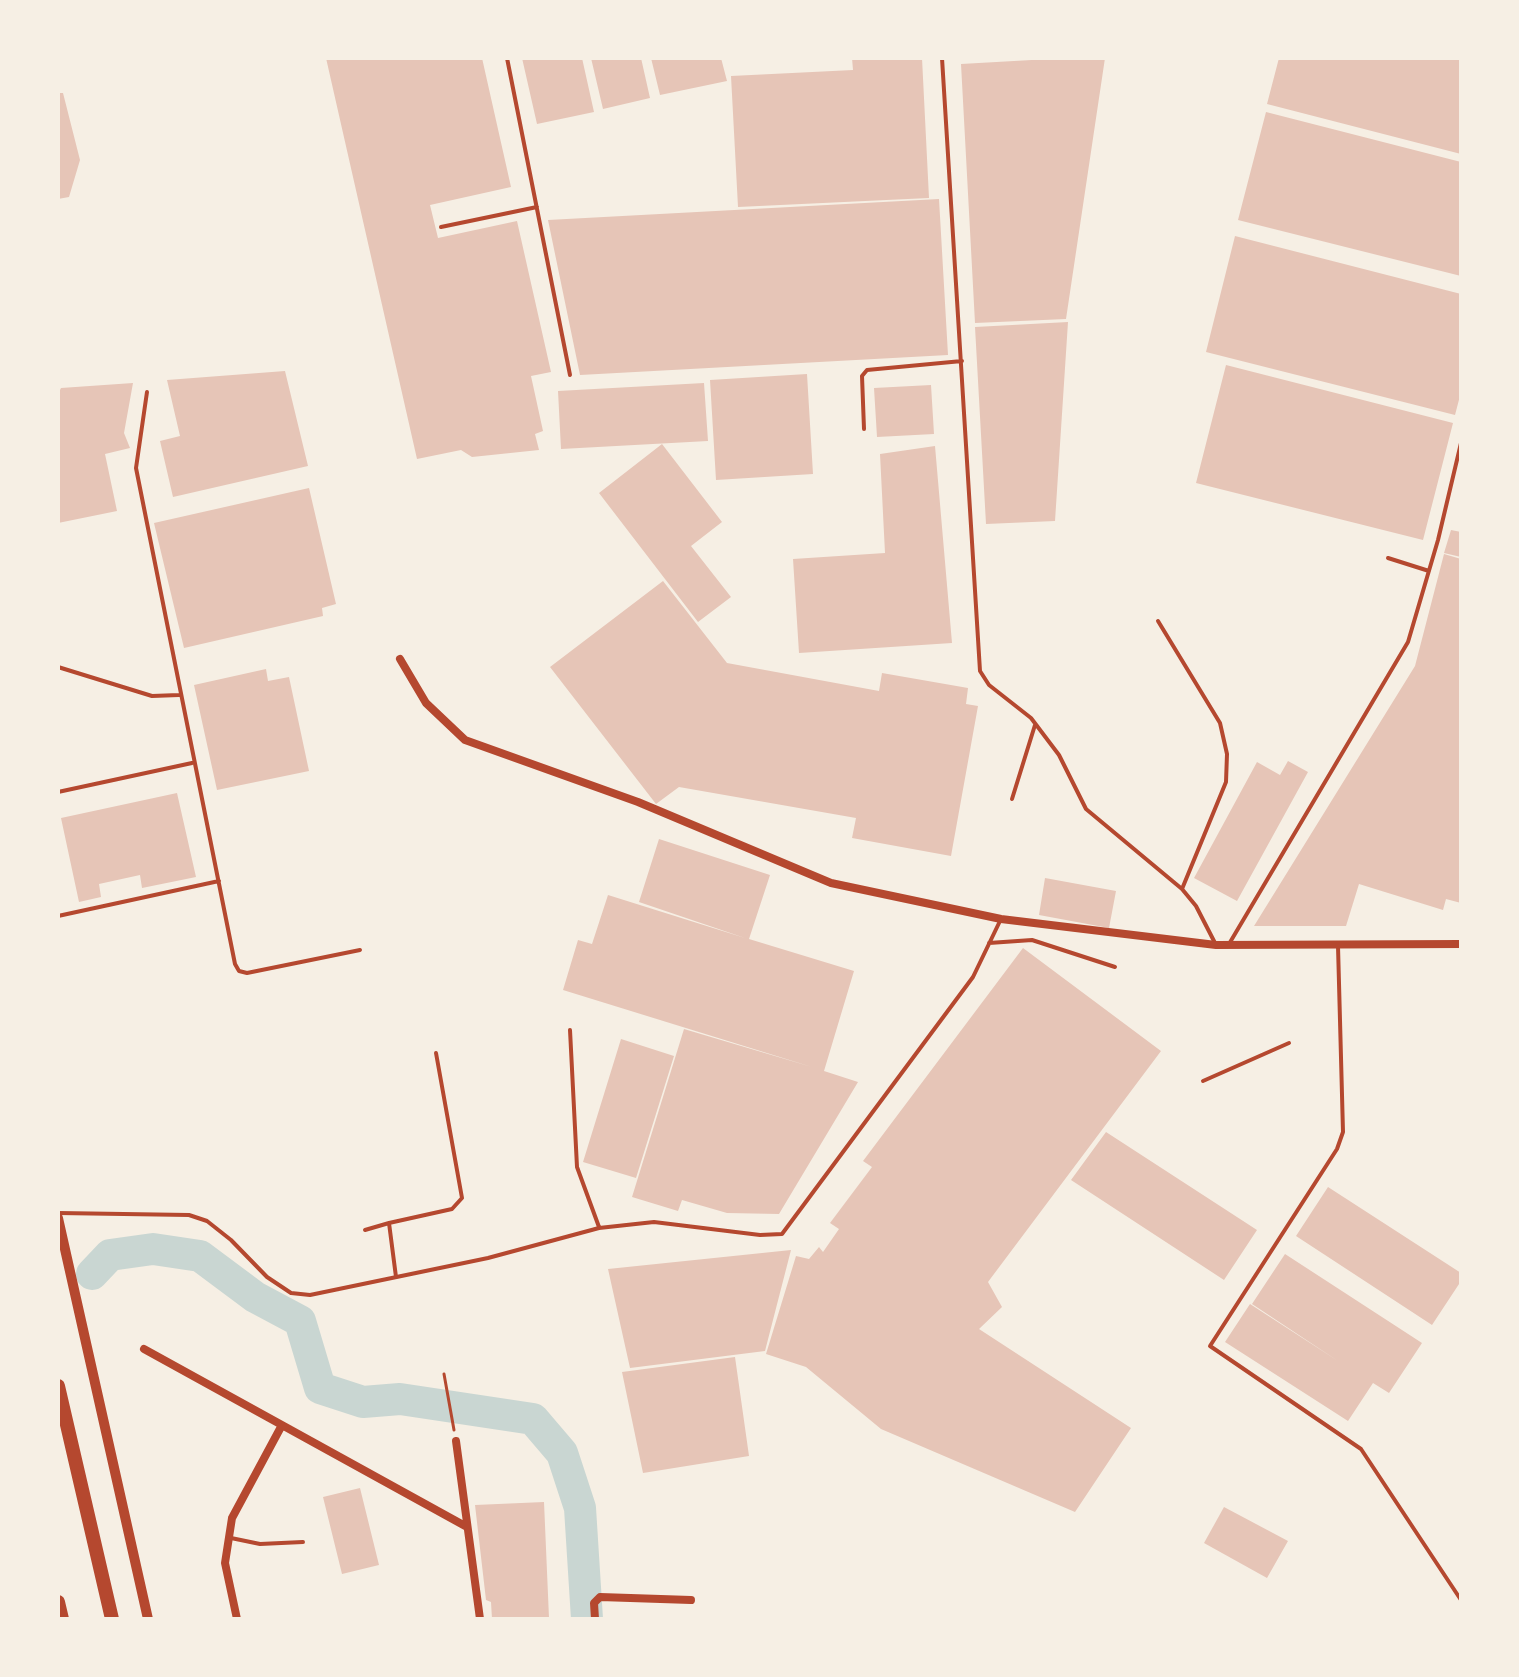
<!DOCTYPE html>
<style>
body{margin:0}
#map{position:relative;width:1519px;height:1677px;overflow:hidden;background:#f6efe4;font-family:"DM Sans",sans-serif}
canvas{display:block}
.frame{position:absolute;inset:0;border:60px solid #f6efe4;pointer-events:none}
</style>
<div id="map">
<canvas width="1519" height="1677"></canvas>
<div class="frame"></div>
</div>
<script>
const g = document.querySelector('canvas').getContext('2d');
g.lineJoin = 'round';
const poly = rows => new Path2D(rows.map(r => 'M' + r).join(''));
function strokePath(path, color, width, dash) { g.strokeStyle = color; g.lineWidth = width; g.lineCap = dash ? 'butt' : 'round'; g.setLineDash(dash || []); g.stroke(path); }
function fill(path, color) { g.fillStyle = color; g.fill(path, 'evenodd'); }
const river = poly([
 [92,1274,110,1255,153,1249,200,1256,255,1297,300,1321,320,1388,363,1402,400,1399,533,1419,562,1453,580,1508,587,1619]
]);
const building = poly([
 [326,58,482,58,511,187,430,205,438,238,517,221,551,372,531,376,543,431,535,434,539,450,472,457,461,450,417,459],
 [522,58,582,58,594,112,537,124],
 [591,58,641,58,650,98,603,109],
 [651,58,721,58,727,81,660,95],
 [852,58,922,58,929,198,738,207,731,76,853,70],
 [1067,58,1105,58,1066,319,975,323,961,64],
 [1279,58,1461,58,1461,154,1267,104],
 [58,93,63,93,80,160,69,197,58,199],
 [1266,112,1461,162,1461,276,1238,220],
 [939,199,948,355,580,375,548,220],
 [1235,236,1461,294,1461,392,1455,415,1206,352],
 [1068,322,1055,521,986,524,975,327],
 [1226,365,1453,423,1423,540,1196,483],
 [285,371,308,466,173,497,160,441,180,436,167,380],
 [807,374,813,474,716,480,710,380],
 [133,383,124,433,130,448,105,454,117,511,58,523,58,394,61,388],
 [704,383,708,441,561,449,558,391],
 [931,385,934,434,877,437,874,388],
 [662,444,722,522,691,546,731,597,698,622,599,493],
 [935,446,952,643,799,653,793,559,885,553,880,454],
 [309,488,336,604,322,608,323,616,184,648,154,523],
 [1451,530,1461,532,1461,557,1444,553],
 [1444,554,1461,559,1461,903,1446,899,1443,910,1359,884,1346,926,1254,926,1415,666],
 [663,581,727,663,879,691,882,673,968,688,966,704,978,706,951,856,852,838,856,818,679,787,656,804,550,667],
 [266,669,268,681,289,677,309,771,217,790,194,685],
 [1288,761,1308,772,1237,901,1194,878,1257,762,1280,775],
 [177,793,196,877,142,888,140,875,99,884,101,897,79,902,61,818],
 [659,839,770,875,749,939,854,971,824,1071,858,1082,779,1214,727,1213,682,1200,678,1211,632,1197,684,1029,812,1067,563,990,578,940,592,944,608,895,745,938,639,902],
 [1045,878,1116,891,1109,928,1039,915],
 [1023,948,1161,1051,988,1282,1002,1307,979,1329,1131,1428,1075,1512,881,1429,806,1367,766,1354,796,1256,809,1259,819,1247,823,1252,839,1229,830,1223,872,1167,863,1161],
 [621,1039,674,1056,636,1178,583,1162],
 [1106,1132,1257,1230,1224,1280,1071,1180],
 [1328,1187,1461,1273,1461,1281,1432,1325,1296,1236],
 [791,1250,765,1351,630,1368,608,1269],
 [1285,1254,1422,1343,1389,1393,1373,1383,1348,1421,1225,1342,1250,1304,1338,1361,1252,1304],
 [735,1357,749,1456,643,1473,622,1372],
 [360,1488,379,1565,342,1574,323,1497],
 [544,1502,549,1618,492,1619,491,1602,486,1600,475,1505],
 [1224,1507,1288,1541,1267,1578,1204,1543]
]);
const path = poly([
 [444,1374,454,1430]
]);
const service = poly([
 [507,58,570,375],
 [942,58,980,671,989,685,1031,718,1059,755,1086,809,1182,889,1196,906,1215,943],
 [441,227,537,207],
 [147,392,136,468,235,964,239,971,247,973,360,950],
 [864,429,862,376,867,370,962,361],
 [1388,558,1429,571],
 [1158,621,1220,723,1227,754,1226,782,1182,889],
 [58,667,152,696,179,695],
 [58,792,192,763],
 [1012,799,1035,725],
 [58,916,219,881],
 [989,943,1032,940,1115,967],
 [1229,944,1408,642,1438,540,1461,443],
 [1338,946,1343,1132,1337,1149,1210,1346,1361,1449,1461,1600],
 [570,1030,577,1167,599,1227],
 [1203,1081,1289,1043],
 [58,1213,189,1215,207,1221,231,1240,267,1277,291,1293,310,1295,488,1258,599,1228,654,1222,760,1235,782,1234,973,977,1000,921],
 [389,1223,452,1209,462,1198,436,1053],
 [365,1230,389,1223,396,1277],
 [231,1538,260,1544,303,1542]
]);
const minor = poly([
 [400,659,426,703,465,740,638,802,831,883,1001,919,1216,945,1461,944],
 [144,1349,467,1527],
 [456,1441,480,1619],
 [237,1619,225,1563,232,1518,282,1425],
 [595,1619,594,1603,600,1597,691,1600]
]);
const tertiary = poly([
 [58,1218,148,1619]
]);
const motorway = poly([
 [58,1386,112,1619],
 [58,1602,62,1619]
]);
strokePath(river, '#c9d6d2', 32);
fill(building, '#e6c5b7');
strokePath(path, '#b5482f', 3);
strokePath(service, '#b5482f', 4);
strokePath(minor, '#b5482f', 8);
strokePath(tertiary, '#b5482f', 10);
strokePath(motorway, '#b5482f', 14);
</script>
